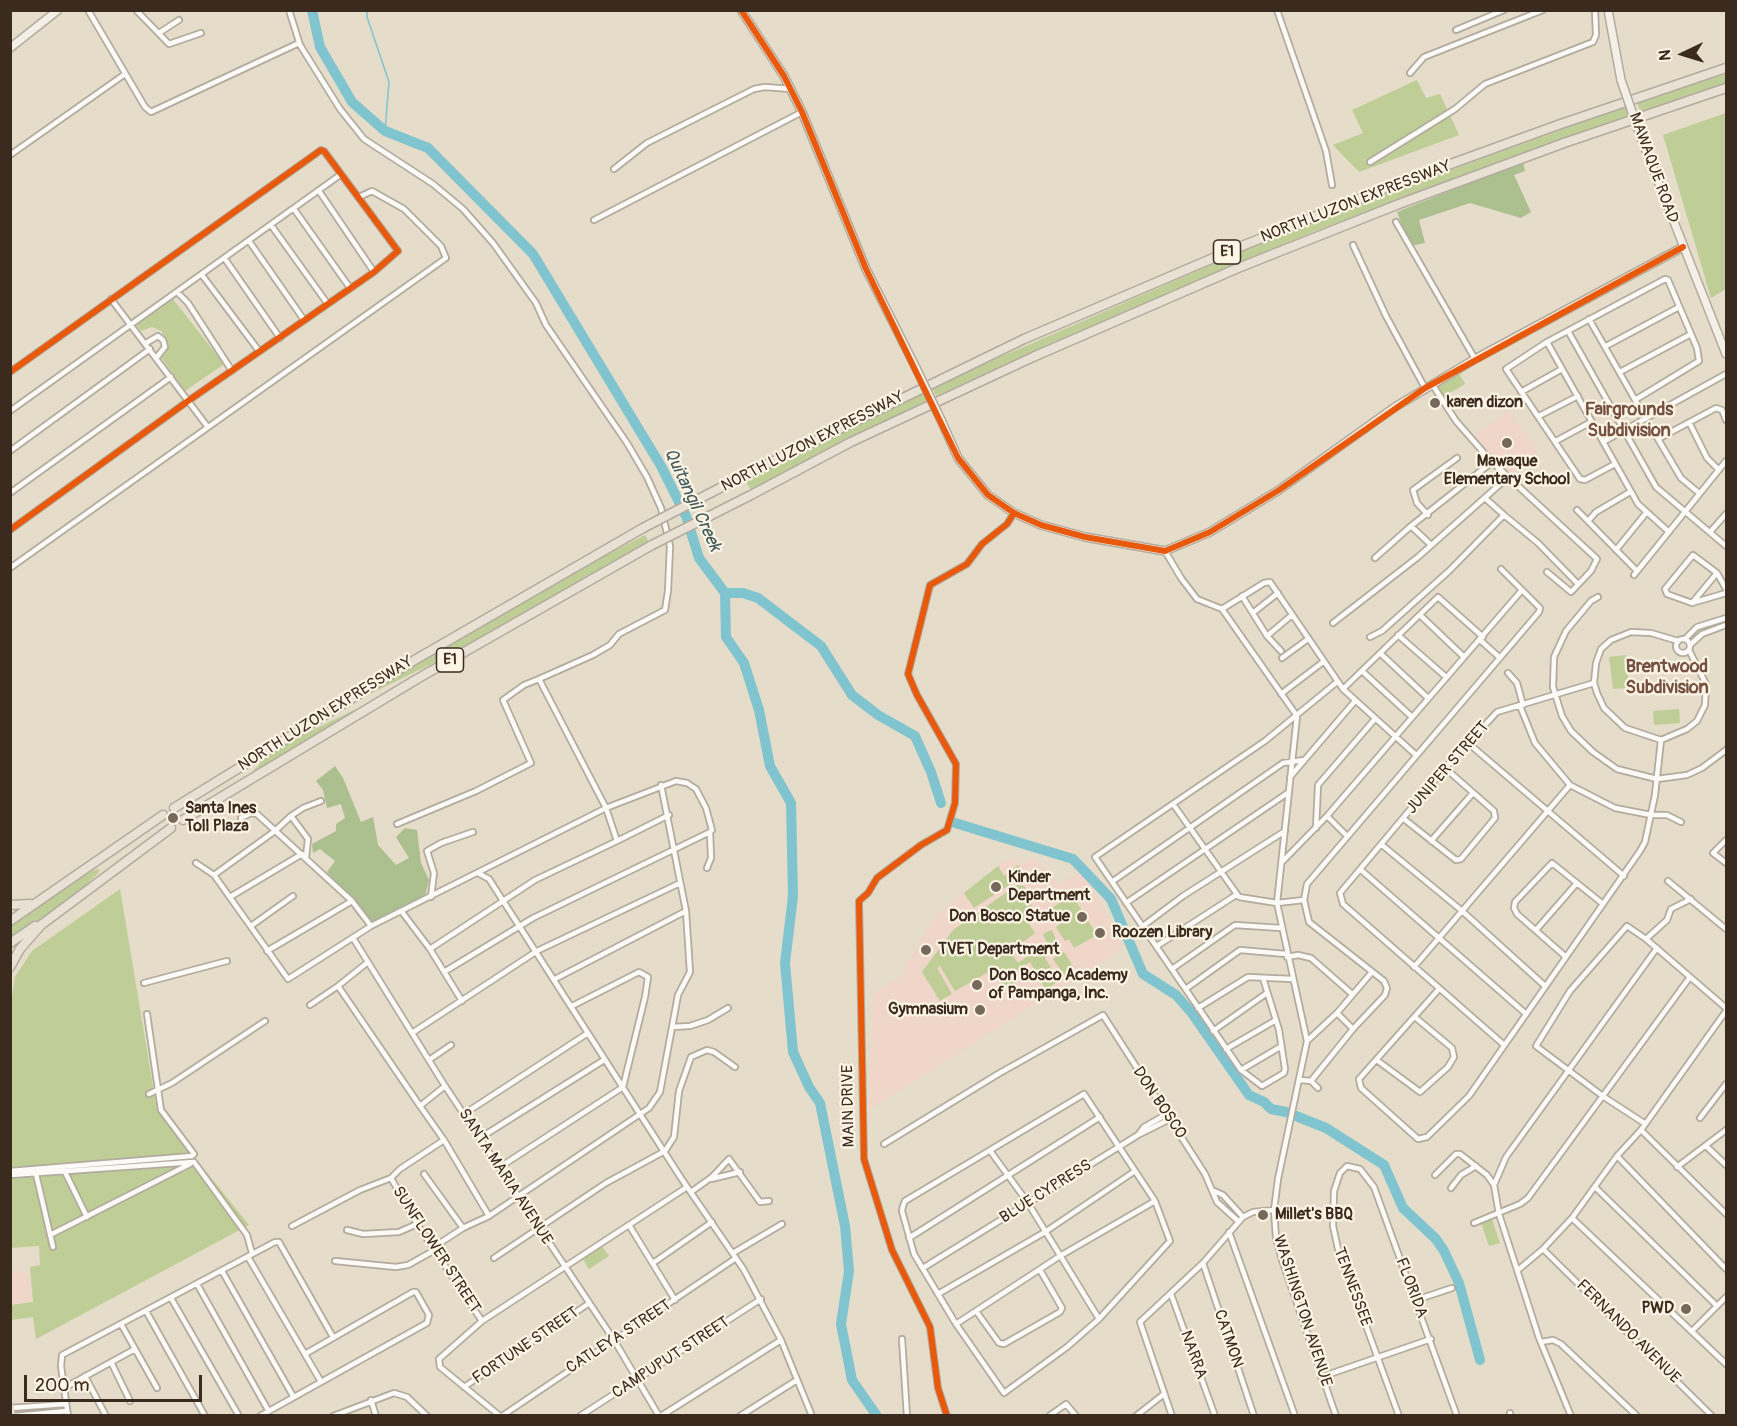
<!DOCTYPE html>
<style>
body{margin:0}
#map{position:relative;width:1737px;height:1426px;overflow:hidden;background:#e5dcc9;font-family:Pangolin,sans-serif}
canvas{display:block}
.frame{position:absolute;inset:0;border:12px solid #3b2a1e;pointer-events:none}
.north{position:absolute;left:1653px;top:24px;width:60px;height:60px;-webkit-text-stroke:4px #fcf5e5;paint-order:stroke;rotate:266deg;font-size:16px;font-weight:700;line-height:24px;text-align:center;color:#3b2a1e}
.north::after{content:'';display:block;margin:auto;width:21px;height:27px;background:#3b2a1e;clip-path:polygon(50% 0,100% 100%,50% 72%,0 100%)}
.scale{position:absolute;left:24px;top:1375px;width:178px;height:27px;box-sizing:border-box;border:3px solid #3b2a1e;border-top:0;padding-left:8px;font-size:18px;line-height:21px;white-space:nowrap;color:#3b2a1e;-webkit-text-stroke:4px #fcf5e5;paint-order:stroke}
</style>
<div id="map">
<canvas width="1737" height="1426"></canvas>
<div class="frame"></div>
<div class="north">N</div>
<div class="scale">200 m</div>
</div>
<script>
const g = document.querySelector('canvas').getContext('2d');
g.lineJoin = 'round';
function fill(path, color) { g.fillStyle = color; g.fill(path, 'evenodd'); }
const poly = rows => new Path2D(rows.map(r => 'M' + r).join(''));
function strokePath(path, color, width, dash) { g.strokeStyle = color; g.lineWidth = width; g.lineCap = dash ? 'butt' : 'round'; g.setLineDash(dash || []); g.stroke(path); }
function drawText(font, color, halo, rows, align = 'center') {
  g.font = font + ' Pangolin,sans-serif'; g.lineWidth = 4.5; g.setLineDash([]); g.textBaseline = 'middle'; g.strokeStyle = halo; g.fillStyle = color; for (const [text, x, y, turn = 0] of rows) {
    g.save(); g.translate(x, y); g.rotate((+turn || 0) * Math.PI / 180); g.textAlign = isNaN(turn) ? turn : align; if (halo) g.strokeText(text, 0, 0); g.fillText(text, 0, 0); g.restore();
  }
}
const built = poly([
 [1508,411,1539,450,1508,476,1475,435],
 [1034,856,1058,884,1084,870,1123,948,869,1110,873,995,903,975,905,966,938,913,1005,861,1016,857,1020,865],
 [29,1271,32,1302,11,1304,11,1272]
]);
const green = poly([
 [1726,74,1726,86,1641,114,1637,102],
 [1417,80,1426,98,1440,94,1459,135,1359,172,1333,145,1363,133,1352,110],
 [1629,105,1633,116,1478,170,1315,231,1054,342,936,396,932,387,1309,222],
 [1726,113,1726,289,1711,298,1663,135],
 [172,298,224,364,185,391,159,354,165,341,162,331,152,327,141,331,133,320],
 [1457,370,1465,384,1443,397,1435,384],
 [923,391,928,400,751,490,746,482,805,449],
 [645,535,650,544,454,653,372,693,415,664,562,578],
 [1626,655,1629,688,1613,689,1609,657],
 [1679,709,1680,723,1654,725,1653,711],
 [354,710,355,714,275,764,253,771,269,754,288,742],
 [1018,865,1024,875,974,908,964,893,998,866,1004,876],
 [98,869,100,871,76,895,11,940,10,926,82,875],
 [1017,885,1024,886,1032,898,1029,901,1039,918,1029,924,1035,933,1010,952,1018,963,1047,943,1043,934,1052,930,1059,947,1045,958,1058,979,1057,982,1046,990,1030,962,1011,975,1015,983,1004,990,994,969,955,991,940,966,937,968,952,994,940,1001,922,972,953,930],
 [120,889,157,1110,249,1225,36,1339,33,1317,11,1320,11,1305,33,1302,30,1267,40,1265,39,1246,11,1248,10,1011,15,977,32,951],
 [1072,895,1097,935,1074,948,1069,939,1065,941,1056,927,1060,924,1050,909],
 [1061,952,1065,953,1074,968,1064,975,1053,959],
 [1492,1219,1500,1243,1489,1246,1481,1223],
 [601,1245,609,1256,589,1269,582,1258]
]);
const forest = poly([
 [1523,162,1525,171,1514,175,1531,212,1521,218,1470,203,1419,220,1425,243,1410,246,1397,212],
 [335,766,343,778,361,822,373,817,378,845,396,865,409,858,396,837,405,828,417,830,421,863,429,880,424,900,374,923,327,872,335,861,320,849,313,853,312,844,336,831,336,824,345,818,341,804,327,808,323,790,316,781]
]);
const stream = poly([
 [367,10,367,17,389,82,385,131]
]);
const river = poly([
 [312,10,320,47,352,102,385,131,428,148,533,254,661,466,686,516,699,558,725,593,726,637,744,663,759,710,770,766,791,803,793,896,785,963,793,1052,809,1087,820,1103,845,1226,849,1271,841,1324,852,1380,877,1416],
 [725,593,743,593,758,598,821,646,852,695,878,715,915,736,931,772,941,803],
 [952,822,1073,859,1111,899,1143,974,1176,995,1191,1012,1249,1095,1264,1102,1271,1109,1286,1112,1326,1128,1384,1165,1403,1208,1436,1239,1444,1251,1459,1283,1480,1360]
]);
const street = poly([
 [88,10,145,107,151,112,299,43],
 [136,10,169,44,201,33],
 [289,10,300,45,340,109,364,139,433,184,463,209,493,243,536,303,546,325,627,443,647,477,661,508,670,546,668,591,665,610,619,634,610,645,593,655,539,679],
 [1277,10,1326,151,1332,185],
 [1456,30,1504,10],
 [159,33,179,20],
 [1410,73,1424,57,1543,10],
 [10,155,125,74],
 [1370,162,1455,109,1485,84,1593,42,1596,35,1595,10],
 [614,169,647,143,754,89,765,87,791,89],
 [319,191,374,272],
 [294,209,350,288],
 [594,220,802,112],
 [1396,222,1475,359],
 [271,225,327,303],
 [249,241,304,320],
 [1353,245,1386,316,1425,388],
 [225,259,280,338],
 [202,275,259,351],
 [178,293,188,303,232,371],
 [111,299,207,426],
 [1589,319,1642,412],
 [1568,331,1656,487,1726,546],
 [1547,342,1638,504,1669,532],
 [146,343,158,336,163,340,165,347,157,357],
 [1606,346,1679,307],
 [10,372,321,150,324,151,398,251,374,272,188,401,10,530],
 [1620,372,1691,334],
 [1432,384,1456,421,1492,462,1597,559,1591,571,1571,592,1547,572],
 [1521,392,1562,369],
 [10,411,340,175],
 [1539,416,1578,396],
 [1689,422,1707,458,1719,470],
 [1650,428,1658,439],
 [1556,441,1591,422],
 [1603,442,1726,374],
 [10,451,150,349],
 [1615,464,1585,480,1580,479,1506,369,1547,342,1665,279,1668,280,1697,348,1699,361,1635,400],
 [10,493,171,377],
 [1699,493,1681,478,1658,439,1716,408,1722,410,1726,420],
 [1577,510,1637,571],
 [1428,515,1417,503,1413,490,1457,458],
 [1504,515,1538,543,1578,584],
 [1588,521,1596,512,1630,492],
 [1411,526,1431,545],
 [1710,532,1726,514],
 [1616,550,1646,513],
 [1165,551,1181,578,1197,599,1222,609,1297,716,1277,903,1307,1041,1278,1179,1274,1210,1276,1238,1282,1260,1336,1416],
 [1375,558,1411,526,1492,462],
 [10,568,446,258,441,246,404,209,372,191,359,197],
 [1634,575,1726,461],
 [1726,589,1717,573,1693,555,1665,589,1667,594,1692,603,1726,593],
 [1242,596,1267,636,1281,651],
 [1598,597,1591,601,1566,631,1554,657,1553,687,1562,716,1571,731,1593,752,1617,769,1657,779,1687,775,1702,768,1726,750],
 [1692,603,1717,573],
 [1222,609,1264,583,1270,582,1343,689,1416,755],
 [1254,612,1278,593],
 [1420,615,1464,657],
 [1333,623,1418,557,1507,478],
 [1398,635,1446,677],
 [1267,636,1292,615],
 [1370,637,1382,631,1449,571,1504,515,1486,499],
 [1685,639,1697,627,1726,618],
 '1676 646a7 7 0 1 1 14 0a7 7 0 1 1-14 0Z',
 [1480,640,1499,657],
 [1678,641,1651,633,1631,632,1611,640,1601,649,1596,663,1594,683,1597,693,1604,708,1625,728,1661,740,1687,729,1697,721,1705,705,1706,684,1689,650],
 [1690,645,1702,634,1726,625],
 [1380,653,1428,698],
 [1282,658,1308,639],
 [1362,671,1412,717],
 [1508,673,1517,683,1523,705],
 [1343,689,1438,597,1483,637],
 [1281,694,1323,662],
 [1520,706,1535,743,1570,785,1615,808,1651,815,1667,815,1681,822],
 [1468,743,1624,876],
 [1290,777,1355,701],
 [1173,804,1239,897,1277,903,1304,900],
 [1327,816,1347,836],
 [241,818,251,813,257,814,352,901,371,926],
 [1404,819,1456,860,1461,859,1495,818,1494,811,1445,768],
 [397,824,476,791,531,763,503,700,524,685,539,679,606,808,617,841,535,880,430,949,462,1001],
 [1316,828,1318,785,1374,720],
 [1726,840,1713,853,1726,863],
 [617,841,669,815],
 [1431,841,1473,793],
 [1382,845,1461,910,1545,986],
 [306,857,308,839,291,816,303,808,321,801],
 [1282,862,1327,816,1522,590],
 [196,863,214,875,288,979,371,926,606,808,676,781,687,783,696,789,706,808,712,830,710,832,533,918,444,972],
 [707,868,711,858,710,832],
 [1361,870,1525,1013],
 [478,873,489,879,681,1178,744,1270,781,1340,812,1416],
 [214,875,275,831,291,816],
 [1113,881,1283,763,1304,760],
 [1668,881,1726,929],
 [230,897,302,854],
 [431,897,434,873,427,851,441,843,473,832],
 [1126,903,1289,792],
 [402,912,430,949],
 [251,926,293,896],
 [1143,926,1183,896,1285,831],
 [1536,930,1577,883],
 [353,938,445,1086,614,1340,659,1416],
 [1646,939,1667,920,1671,909,1691,899],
 [1157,946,1236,895],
 [267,951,352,901],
 [1287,957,1298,955,1311,958,1352,994],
 [1566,957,1517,914,1514,908,1515,902,1552,863,1603,904],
 [1414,967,1570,785],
 [1172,969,1235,925,1281,928],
 [1263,978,1279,1030,1285,1069,1284,1073,1262,1086,1241,1070,1095,857,1265,741,1337,682],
 [555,979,686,911],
 [144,983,227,961],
 [338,986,368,962],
 [1187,988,1240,950,1286,954],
 [1439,989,1359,1079,1361,1088,1418,1139,1427,1137,1469,1096,1640,851,1645,842,1655,795,1661,740],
 [310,1005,338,986,420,1106,445,1086],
 [1198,1008,1248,977,1292,979],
 [672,1027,690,1026,708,1020,728,1008],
 [1353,1029,1385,995,1387,988,1384,981,1309,922,1304,900,1307,884,1539,612,1540,608,1501,569],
 [1213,1031,1267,993],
 [412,1033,537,951,680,883],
 [1307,1041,1337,1013,1372,972],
 [1503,1044,1343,904,1340,893,1445,768,1497,712,1594,683],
 [1226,1049,1276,1020],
 [429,1060,451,1045],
 [1378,1061,1420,1092,1448,1067,1454,1057,1452,1048,1416,1018],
 [1241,1070,1280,1047],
 [1300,1080,1311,1081,1353,1029,1337,1013],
 [1311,1081,1318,1088],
 [149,1094,172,1083,265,1021],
 [1084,1094,1155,1201,1170,1241,1099,1319,1067,1347,1004,1393,956,1324,914,1254,902,1211,903,1206,905,1201,1084,1094],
 [420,1106,444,1140,489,1216],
 [464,1114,588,1033],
 [1700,1118,1726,1084],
 [1644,1123,1604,1097,1536,1046,1570,991,1627,926,1646,939,1726,1008],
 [1641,1130,1726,1214],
 [1138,1135,1170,1119],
 [480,1138,604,1060],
 [884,1144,998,1074,1103,1015,1205,1174,1217,1202,1238,1221],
 [1706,1146,1726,1165],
 [991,1152,1028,1203,1099,1319],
 [1617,1156,1726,1269],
 [500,1167,623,1087,645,997,648,977,639,972,572,1006],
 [1677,1167,1726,1130],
 [10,1171,192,1156,194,1154,161,1110,147,1014],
 [65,1172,87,1217],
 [36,1174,53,1247],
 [424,1174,463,1228],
 [10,1175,194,1162,247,1235,252,1253],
 [1435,1175,1456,1154,1460,1154,1487,1175,1494,1185],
 [391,1178,417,1224,482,1321],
 [711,1179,740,1172],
 [1451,1188,1461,1175,1476,1166],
 [1596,1188,1716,1305],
 [1214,1191,1223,1195,1243,1217],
 [691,1192,712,1177,729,1159,760,1202,769,1201],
 [1572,1218,1726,1364],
 [1474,1223,1520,1204,1528,1198,1690,977],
 [629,1225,675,1300],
 [292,1226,360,1190,391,1178,400,1169,444,1140],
 [347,1230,363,1234,399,1232,417,1224],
 [1229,1232,1295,1416],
 [50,1235,190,1164],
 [909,1238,1100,1117],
 [1543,1249,1712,1416],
 [733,1253,782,1224],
 [248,1257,320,1380],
 [494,1258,606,1183,665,1151,674,1137,679,1091,691,1057,707,1050,714,1052,735,1067],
 [335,1261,396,1267,408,1265,435,1250,437,1245,463,1228,489,1216,649,1108,660,1092,678,995,690,972,686,911,661,785],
 [653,1263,712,1222],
 [1203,1263,1254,1416],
 [923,1268,1138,1135,1144,1127,1167,1114],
 [1518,1270,1543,1249,1572,1218,1617,1156,1641,1130,1726,1011],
 [222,1271,293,1396],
 [197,1284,268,1410],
 [938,1294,1045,1232,1135,1171],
 [1171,1294,1215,1416],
 [171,1298,239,1416],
 [1416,1300,1452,1288],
 [146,1311,205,1416],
 [976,1311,999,1343,1004,1344,1060,1312,1062,1308,1040,1270],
 [121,1324,157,1388],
 [956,1324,1060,1256,1155,1201],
 [1693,1330,1726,1297],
 [902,1339,907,1416],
 [1541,1342,1553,1340,1561,1344,1637,1416],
 [111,1362,130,1401],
 [85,1376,106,1416],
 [1321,1377,1431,1339],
 [464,1387,588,1304],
 [64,1388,135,1349],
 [371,1400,376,1416],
 [10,1408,66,1404],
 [1510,1413,1511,1416],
 [14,1416,67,1411],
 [68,1416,61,1366,62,1355,275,1242,279,1242,333,1337],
 [260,1416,427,1323,429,1315,416,1292,413,1292,305,1354],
 [333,1416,394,1393,407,1397,427,1416],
 [500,1416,440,1367,439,1359,482,1321,687,1187],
 [502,1416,736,1258],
 [580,1416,761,1299],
 [661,1416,781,1340],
 [740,1416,797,1380],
 [947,1416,938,1388,930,1327,892,1250,864,1159,859,901,868,893,877,878,921,845,947,830,955,803,956,764,917,695,908,674,930,585,967,564,982,544,1007,524,1014,513],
 [1049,1416,1066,1404,1076,1416],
 [1136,1416,1164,1394],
 [1172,1416,1140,1322,1203,1263,1243,1217,1253,1212,1274,1210],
 [1399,1416,1338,1249,1333,1226,1334,1191,1340,1173,1347,1166,1360,1169,1374,1187,1457,1416],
 [1571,1416,1539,1338,1499,1214,1494,1185,1506,1157,1657,948]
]);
const secondary = poly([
 [741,10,784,76,802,112,866,269,916,368],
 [1608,10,1621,80],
 [10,48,58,10],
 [1641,138,1726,354],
 [941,420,958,458,988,495,1014,513,1041,525,1085,537,1165,551,1210,532,1279,490,1395,407,1475,359,1683,247]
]);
const primary = poly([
 [10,1408,11,1416]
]);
const highway = poly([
 [743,476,1024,339,1232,250,1393,185,1558,125,1726,68],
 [751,495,851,442,1033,357,1238,268,1399,204,1564,143,1726,88],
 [174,808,406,665,643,528],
 [183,820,417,679,652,545],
 [10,905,30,904],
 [10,921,163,815],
 [10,943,35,926],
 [10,967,20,949,41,925,171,828]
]);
const secondaryBridge = poly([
 [1621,80,1641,138],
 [916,368,941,420]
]);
const highwayBridge = poly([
 [643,528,743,476],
 [652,545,751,495]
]);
const cycleway = poly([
 [741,10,784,76,802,112,866,269,958,458,988,495,1014,513,1041,525,1085,537,1165,551,1210,532,1279,490,1425,388,1683,247],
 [10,372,321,150,324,151,398,251,374,272,188,401,10,530],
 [947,1416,938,1388,930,1327,892,1250,864,1159,859,901,868,893,877,878,921,845,947,830,955,803,956,764,917,695,908,674,930,585,967,564,982,544,1007,524,1014,513]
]);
const markers = [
 [1435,403,6,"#76685a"],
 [1507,443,6,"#76685a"],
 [173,818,6,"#76685a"],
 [996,887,6,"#76685a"],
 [1082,917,6,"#76685a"],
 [1100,933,6,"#76685a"],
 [926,950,6,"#76685a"],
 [977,985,6,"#76685a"],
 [980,1010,6,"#76685a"],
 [1263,1215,6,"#76685a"],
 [1686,1309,6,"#76685a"]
];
const shields = [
 [1227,252,27],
 [450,660,27]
];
const shieldNames = [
 ["E1",1227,252],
 ["E1",450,660]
];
const streetNames = [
 ["MAWAQUE ROAD",1653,168,70],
 ["NORTH LUZON EXPRESSWAY",1356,202,-21],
 ["NORTH LUZON EXPRESSWAY",813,442,-27],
 ["NORTH LUZON EXPRESSWAY",326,714,-32],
 ["JUNIPER STREET",1448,768,-49],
 ["DON BOSCO",1159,1103,56],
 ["MAIN DRIVE",849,1106,-91],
 ["SANTA MARIA AVENUE",505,1177,57],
 ["BLUE CYPRESS",1046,1192,-32],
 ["SUNFLOWER STREET",436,1250,57],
 ["TENNESSEE",1352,1287,70],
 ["FLORIDA",1411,1288,69],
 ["WASHINGTON AVENUE",1302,1311,72],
 ["FERNANDO AVENUE",1628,1332,45],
 ["CATLEYA STREET",619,1337,-33],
 ["CATMON",1228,1339,71],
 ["FORTUNE STREET",526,1346,-34],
 ["NARRA",1193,1355,70],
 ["CAMPUPUT STREET",671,1358,-33]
];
const poiNames = [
 ["karen dizon",1447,403],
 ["Mawaque",1507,462,"center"],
 ["Elementary School",1507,480,"center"],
 ["Santa Ines",185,809],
 ["Toll Plaza",185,827],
 ["Kinder",1008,878],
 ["Department",1008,896],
 ["Don Bosco Statue",1070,917,"right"],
 ["Roozen Library",1112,933],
 ["TVET Department",938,950],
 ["Don Bosco Academy",989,976],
 ["of Pampanga, Inc.",989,994],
 ["Gymnasium",968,1010,"right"],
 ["Millet's BBQ",1275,1215],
 ["PWD",1674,1309,"right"]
];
const neighbourhoodNames = [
 ["Fairgrounds",1629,410],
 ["Subdivision",1629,431],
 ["Brentwood",1667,667],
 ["Subdivision",1667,688]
];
const waterNames = [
 ["Quitangil Creek",692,500,65]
];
fill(built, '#efd6c8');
fill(green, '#bece96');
fill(forest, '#acbf8f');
strokePath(stream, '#80c4cf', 1.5);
strokePath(river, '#80c4cf', 10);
strokePath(street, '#b2ab9e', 8);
strokePath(secondary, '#b2ab9e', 10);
strokePath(primary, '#b2ab9e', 10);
strokePath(highway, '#b2ab9e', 11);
strokePath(street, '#fbfaf7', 4.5);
strokePath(secondary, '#f4f0e8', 7);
strokePath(primary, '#e9e1d4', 8);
strokePath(highway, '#e9e1d4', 8);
strokePath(secondaryBridge, '#b2ab9e', 10, []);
strokePath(highwayBridge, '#b2ab9e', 11, []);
strokePath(secondaryBridge, '#f4f0e8', 7);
strokePath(highwayBridge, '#e9e1d4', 8);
strokePath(cycleway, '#e8590c', 6);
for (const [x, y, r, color] of markers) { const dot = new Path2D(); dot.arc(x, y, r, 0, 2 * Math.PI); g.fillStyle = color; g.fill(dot); strokePath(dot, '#fcf5e5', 2); }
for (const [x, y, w] of shields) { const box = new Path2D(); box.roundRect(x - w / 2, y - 12, w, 24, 4.5); g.fillStyle = '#fcf5e5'; g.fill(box); strokePath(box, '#3b2a1e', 1.5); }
drawText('bold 15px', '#3b2a1e', null, shieldNames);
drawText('16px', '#3b2a1e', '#fcf5e5', streetNames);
drawText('bold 16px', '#3b2a1e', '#fcf5e5', poiNames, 'left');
drawText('bold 18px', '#755141', '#fcf5e5', neighbourhoodNames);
drawText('italic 18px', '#445c5d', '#fcf5e5', waterNames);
</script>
